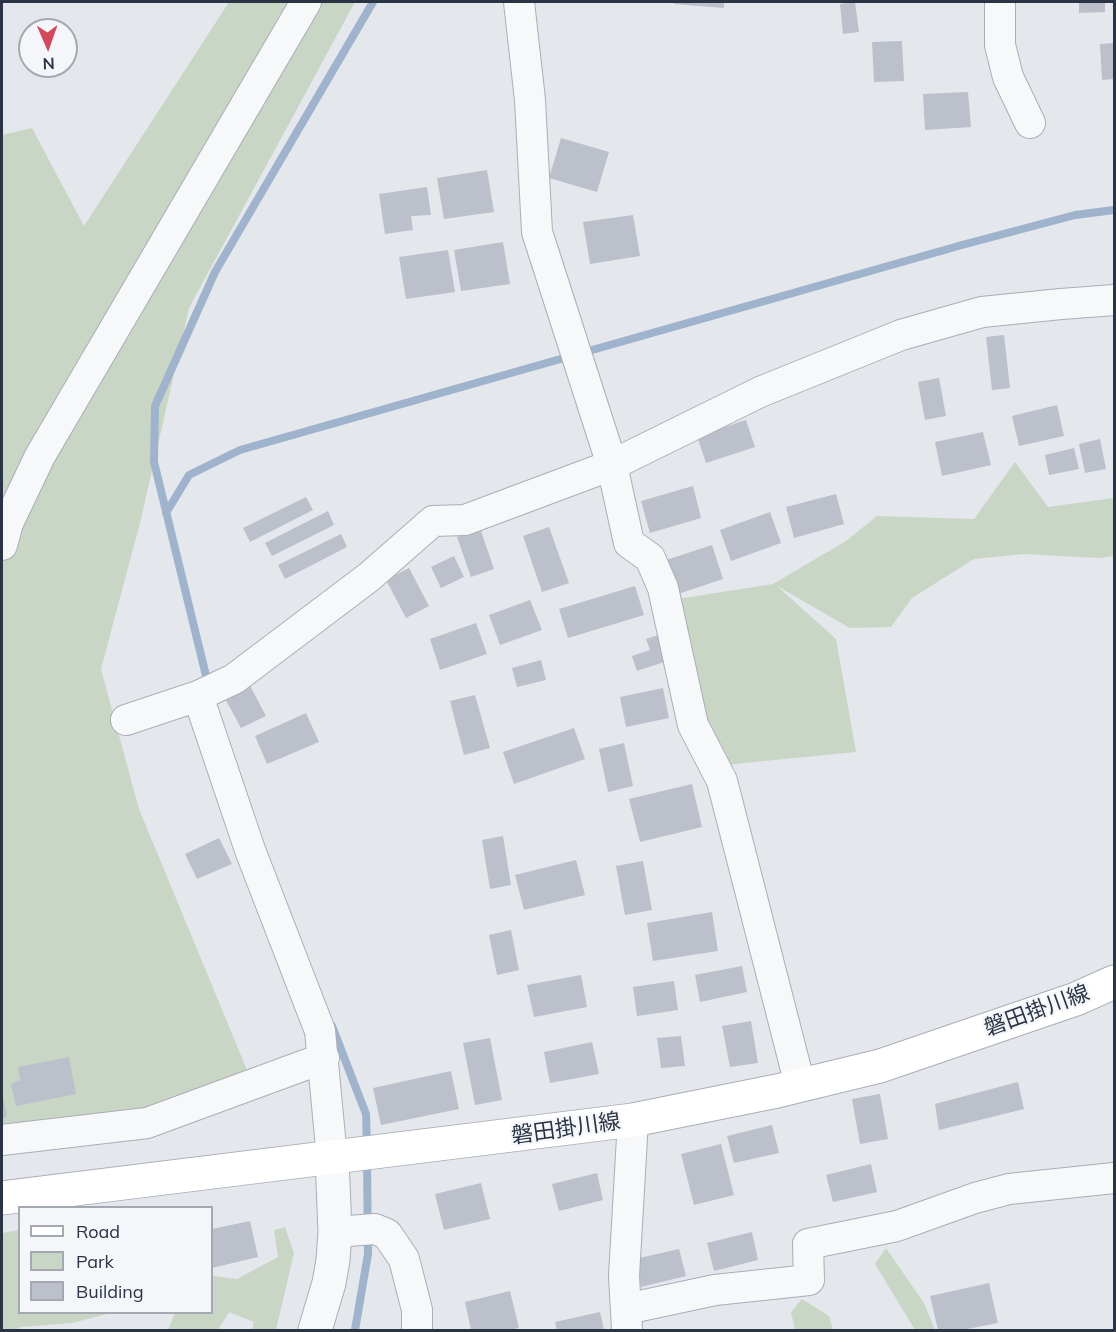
<!DOCTYPE html>
<meta charset="utf-8">
<style>
body{margin:0}
#map{position:relative;width:1116px;height:1332px;overflow:hidden;background:#e4e7ec;font-family:Mulish,sans-serif}
canvas{display:block}
.frame{position:absolute;inset:0;border:3px solid #2b3445;pointer-events:none}
.legend{position:absolute;left:18px;top:1206px;width:195px;height:108px;box-sizing:border-box;background:#f4f6f9;border:2px solid #a4a8b1;margin:0;padding:8px 10px;list-style:none;font-size:18px;color:#2b3445}
.legend li{display:flex;align-items:center;gap:12px;height:30px}
.legend b{width:30px;border:2px solid #a4a8b1}
.north{position:absolute;left:18px;top:18px;width:60px;height:60px;box-sizing:border-box;background:#f4f6f9;border:2px solid #a4a8b1;border-radius:50%;rotate:178deg;font-size:16px;font-weight:700;line-height:24px;text-align:center;color:#2b3445}
.north::after{content:'';display:block;margin:auto;width:21px;height:27px;background:#d1495b;clip-path:polygon(50% 0,100% 100%,50% 72%,0 100%)}
</style>
<div id="map">
<canvas width="1116" height="1332"></canvas>
<div class="frame"></div>
<ul class="legend">
<li><b style="height:8px;background:#fff"></b>Road</li>
<li><b style="height:16px;background:#c9d6c5"></b>Park</li>
<li><b style="height:16px;background:#bbc0ca"></b>Building</li>
</ul>
<div class="north">N</div>
</div>
<script>
const g = document.querySelector('canvas').getContext('2d');
g.lineJoin = 'round';
function fill(path, color) { g.fillStyle = color; g.fill(path, 'evenodd'); }
const poly = rows => new Path2D(rows.map(r => 'M' + r).join(''));
function strokePath(path, color, width, dash) { g.strokeStyle = color; g.lineWidth = width; g.lineCap = dash ? 'butt' : 'round'; g.setLineDash(dash || []); g.stroke(path); }
function drawText(font, color, halo, rows, align = 'center') {
  g.font = font + ' Mulish,"Noto Sans JP",sans-serif'; g.lineWidth = 4.5; g.setLineDash([]); g.textBaseline = 'middle'; g.strokeStyle = halo; g.fillStyle = color; for (const [text, x, y, turn = 0] of rows) {
    g.save(); g.translate(x, y); g.rotate((+turn || 0) * Math.PI / 180); g.textAlign = isNaN(turn) ? turn : align; if (halo) g.strokeText(text, 0, 0); g.fillText(text, 0, 0); g.restore();
  }
}
const green = poly([
 [229,2,355,2,189,308,141,519,101,669,139,809,247,1070,121,1126,2,1140,2,135,32,128,84,226],
 [1015,462,1048,507,1114,498,1114,556,1099,558,1024,554,974,559,912,598,891,627,850,628,777,586,836,639,856,752,714,766,665,601,773,584,846,541,877,516,974,519],
 [285,1227,294,1253,276,1330,252,1330,254,1322,229,1312,218,1330,168,1330,175,1313,212,1312,212,1276,237,1279,278,1257,274,1230],
 [19,1230,20,1312,111,1313,72,1323,21,1327,14,1330,2,1330,2,1233],
 [886,1248,924,1303,935,1330,915,1330,875,1264],
 [802,1299,829,1316,833,1330,795,1330,791,1312]
]);
const stream = poly([
 [166,513,189,475,240,450,962,245,1075,215,1114,210],
 [208,684,154,462,155,406,215,272,373,2],
 [332,1026,366,1114,367,1145],
 [355,1330,368,1254,367,1158]
]);
const building = poly([
 [674,2,724,2,724,8,674,4],
 [855,2,859,32,843,34,840,4],
 [1079,2,1105,2,1105,12,1079,13],
 [902,41,904,81,874,82,872,42],
 [1114,43,1114,79,1102,80,1100,44],
 [968,92,971,127,925,130,923,94],
 [561,138,609,152,597,192,549,178],
 [487,170,494,212,444,219,437,178],
 [427,187,431,215,411,216,413,230,385,234,379,194],
 [633,215,640,256,590,264,583,222],
 [503,242,510,284,461,291,454,250],
 [448,250,455,292,406,299,399,257],
 [1004,335,1010,388,992,390,986,337],
 [939,378,946,416,925,420,918,382],
 [1057,405,1064,436,1019,446,1012,416],
 [746,420,755,447,706,463,697,436],
 [983,432,991,465,942,476,935,442],
 [1100,439,1106,469,1085,473,1079,444],
 [1074,448,1079,469,1049,475,1045,455],
 [693,486,701,518,650,533,641,501],
 [836,494,844,524,794,538,786,507],
 [306,497,313,510,250,542,243,528],
 [328,511,334,525,272,556,265,543],
 [770,512,781,543,731,561,720,530],
 [549,527,569,583,542,592,523,536],
 [480,528,494,569,471,577,457,537],
 [341,534,347,547,285,579,278,565],
 [712,545,723,579,678,594,666,560],
 [454,556,464,577,441,588,431,567],
 [409,568,429,606,406,618,386,580],
 [635,586,644,615,568,638,559,609],
 [530,600,542,630,500,645,489,615],
 [476,623,487,654,440,670,430,639],
 [658,635,667,661,637,671,632,656,650,650,646,639],
 [541,660,546,680,517,687,512,668],
 [247,680,266,716,241,728,222,693],
 [663,688,669,718,626,727,620,697],
 [475,695,490,748,464,755,450,701],
 [306,713,319,742,267,764,255,736],
 [574,728,585,759,514,784,503,752],
 [624,743,633,786,608,792,599,749],
 [692,784,702,827,640,842,629,799],
 [503,836,511,885,490,889,482,840],
 [219,838,232,864,197,879,185,854],
 [576,860,585,895,524,910,515,875],
 [643,861,652,910,625,915,616,866],
 [712,912,718,951,653,961,647,923],
 [511,930,519,970,497,975,489,935],
 [742,966,747,992,700,1002,695,975],
 [581,975,587,1007,534,1017,527,985],
 [674,981,678,1010,637,1016,633,987],
 [751,1021,758,1063,730,1067,722,1026],
 [681,1036,685,1066,661,1068,657,1038],
 [490,1038,502,1100,475,1105,463,1043],
 [592,1042,599,1074,550,1083,544,1052],
 [69,1057,76,1094,16,1106,11,1084,20,1080,18,1067],
 [451,1071,459,1109,381,1125,373,1088],
 [1018,1082,1024,1109,939,1130,935,1104],
 [2,1093,7,1116,2,1119],
 [880,1094,888,1139,860,1144,852,1099],
 [772,1125,779,1153,734,1163,727,1136],
 [721,1144,734,1195,694,1205,681,1154],
 [871,1164,877,1192,833,1202,826,1175],
 [597,1173,603,1200,559,1211,552,1184],
 [481,1183,490,1219,444,1230,435,1194],
 [250,1221,258,1257,212,1268,212,1229],
 [752,1232,758,1260,714,1271,707,1243],
 [679,1249,686,1276,641,1287,635,1259],
 [989,1283,998,1323,962,1330,938,1330,930,1296],
 [510,1291,519,1328,507,1330,471,1330,465,1302],
 [600,1312,604,1330,557,1330,555,1322]
]);
const minor = poly([
 [519,2,530,100,537,232,612,465,629,543,650,558,663,588,693,725,722,781,800,1085],
 [1000,2,1000,45,1008,77,1030,123],
 [2,545,8,523,40,456,306,2],
 [198,696,250,850,320,1031,332,1158],
 [126,720,198,696,234,679,369,577,433,521,465,520,612,465,760,392,901,335,982,312,1061,304,1114,300],
 [2,1140,147,1123,324,1058],
 [335,1232,375,1229,387,1234,404,1259,417,1310,417,1330],
 [626,1309,715,1290,809,1280,808,1244,897,1226,975,1198,1009,1189,1114,1178],
 [627,1330,624,1276,633,1120]
]);
const tertiary = poly([
 [315,1330,329,1283,333,1260,335,1232,332,1158]
]);
const secondary = poly([
 [2,1198,633,1120,777,1091,880,1066,1076,999,1114,982]
]);
const streetNames = [
 ["磐田掛川線",1037,1011,-20],
 ["磐田掛川線",566,1129,-8]
];
fill(green, '#c9d6c5');
strokePath(stream, '#9fb4cc', 8);
fill(building, '#bbc0ca');
strokePath(minor, '#a9aeb7', 32);
strokePath(tertiary, '#a9aeb7', 35);
strokePath(secondary, '#a9aeb7', 35);
strokePath(minor, '#f7f8fa', 30);
strokePath(tertiary, '#f7f8fa', 33);
strokePath(secondary, '#fff', 33);
drawText('22px', '#2b3445', '#f4f6f9', streetNames);
</script>
